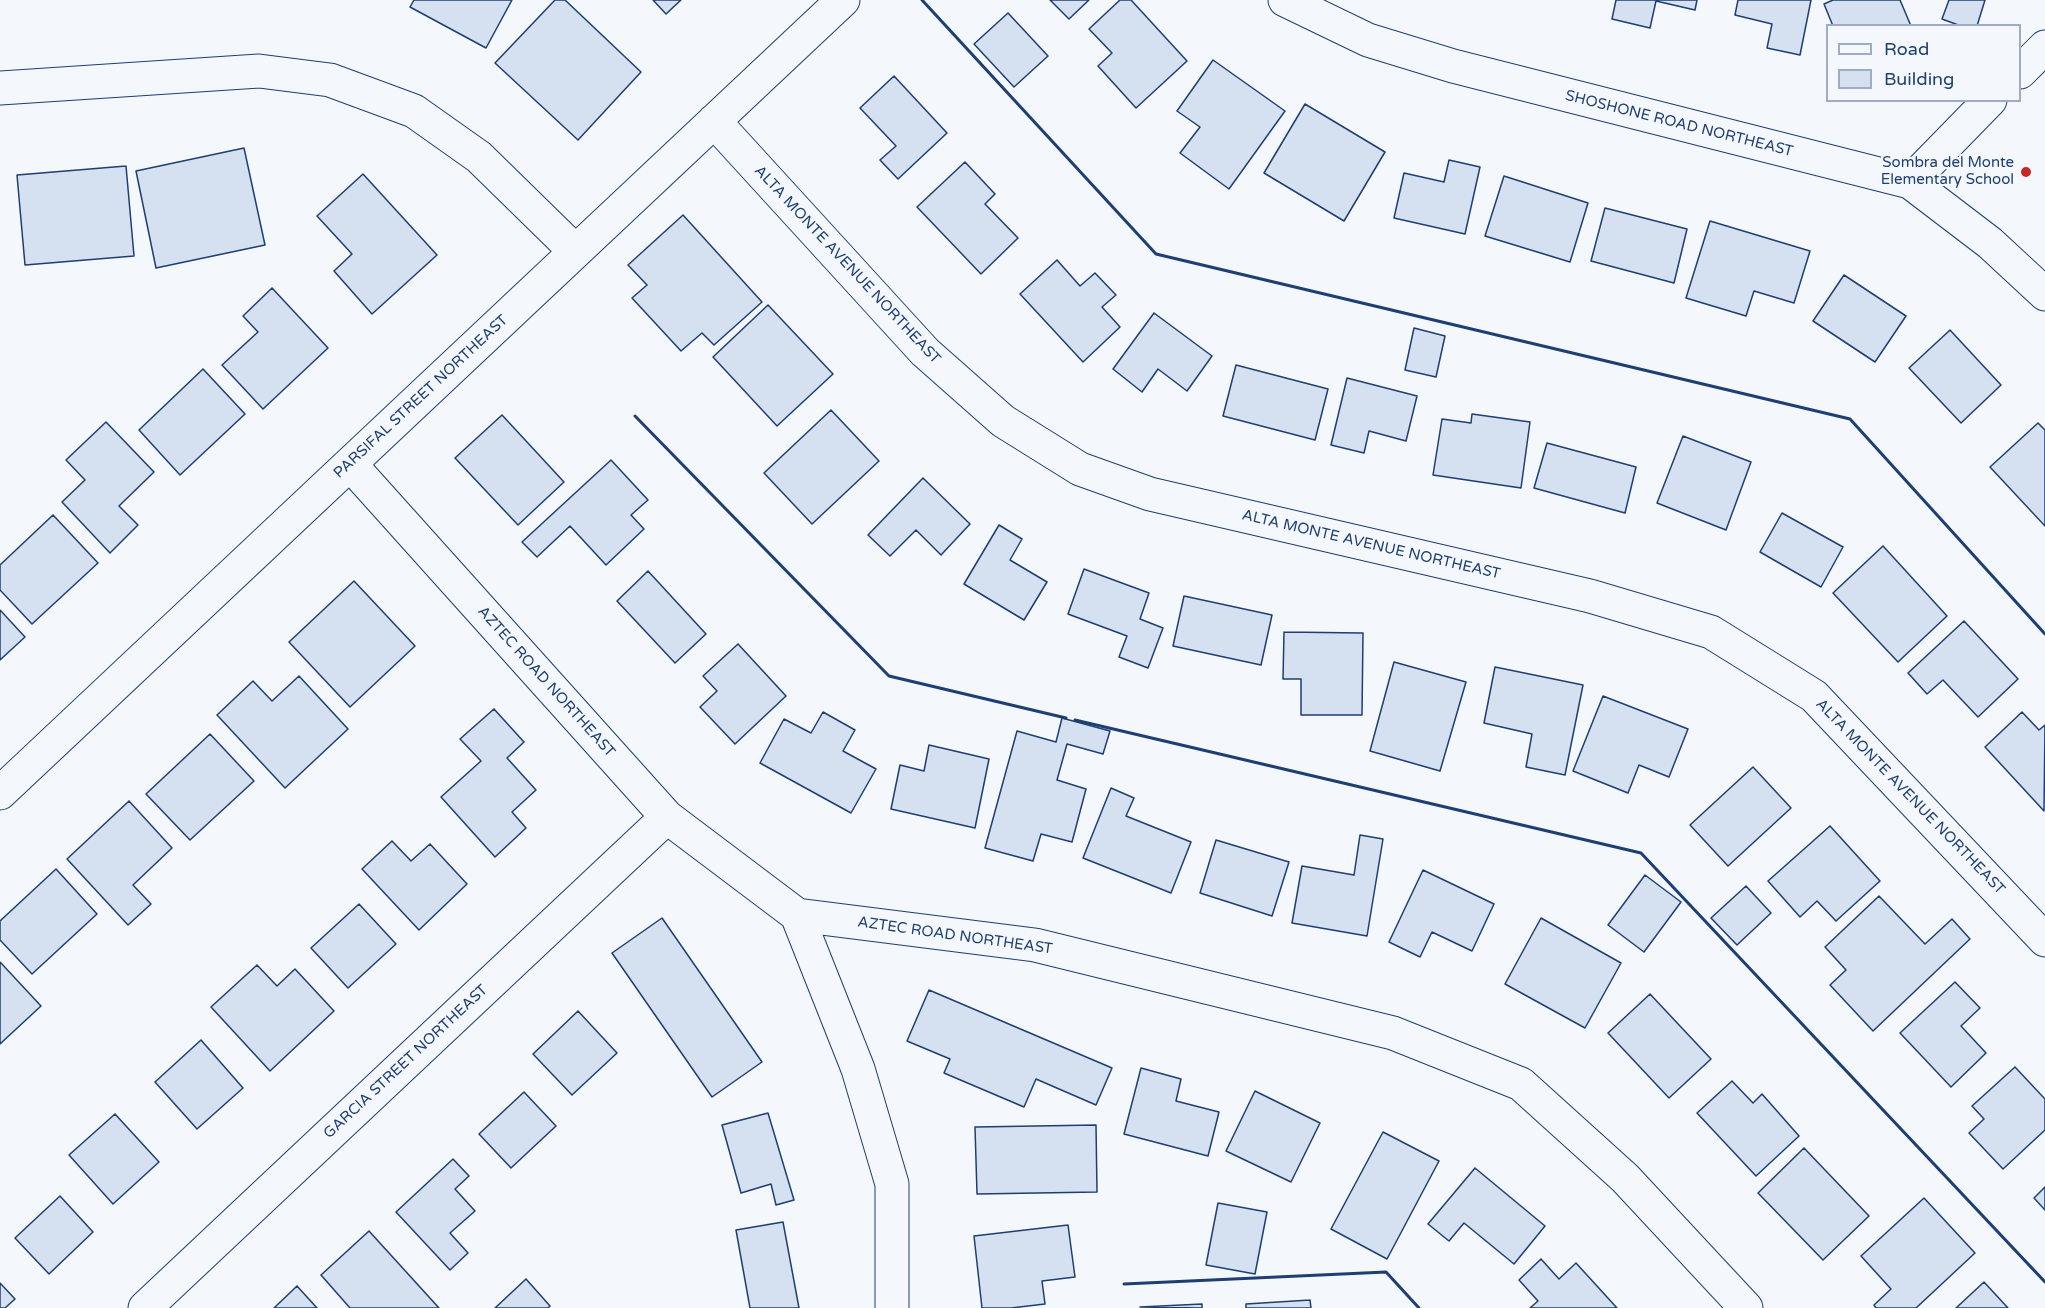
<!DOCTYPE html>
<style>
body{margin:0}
#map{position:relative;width:2045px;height:1308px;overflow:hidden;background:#f4f7fb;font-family:"Varela Round",sans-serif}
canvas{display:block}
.legend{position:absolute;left:1826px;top:24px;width:195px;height:78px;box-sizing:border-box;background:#f4f7fb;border:2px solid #9eadc5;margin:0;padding:8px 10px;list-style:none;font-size:18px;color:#1d3f73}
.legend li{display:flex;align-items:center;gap:12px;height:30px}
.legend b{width:30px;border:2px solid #9eadc5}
</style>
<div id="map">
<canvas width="2045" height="1308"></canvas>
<ul class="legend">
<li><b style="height:8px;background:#f4f7fb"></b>Road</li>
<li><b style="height:16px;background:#d5e0f0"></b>Building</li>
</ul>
</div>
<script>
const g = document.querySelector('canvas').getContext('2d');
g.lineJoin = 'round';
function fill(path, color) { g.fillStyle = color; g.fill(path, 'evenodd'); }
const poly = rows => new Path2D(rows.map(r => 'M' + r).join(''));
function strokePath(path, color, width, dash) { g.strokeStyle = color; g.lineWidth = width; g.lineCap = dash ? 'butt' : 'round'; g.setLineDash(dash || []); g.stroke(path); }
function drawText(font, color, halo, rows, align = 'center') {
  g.font = font + ' "Varela Round",sans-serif'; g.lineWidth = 4.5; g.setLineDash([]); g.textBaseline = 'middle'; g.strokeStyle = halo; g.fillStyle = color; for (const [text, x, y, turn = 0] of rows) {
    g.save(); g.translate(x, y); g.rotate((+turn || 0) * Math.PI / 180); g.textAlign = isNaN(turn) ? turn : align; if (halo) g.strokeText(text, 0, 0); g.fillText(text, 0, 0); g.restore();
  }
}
const building = poly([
 [414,0,512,0,486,48,410,7,414,0],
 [555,0,565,0,641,72,578,140,495,63,555,0],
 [653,0,681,0,666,14,653,0],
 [1050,0,1089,0,1069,19,1050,0],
 [1120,0,1131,0,1187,61,1136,108,1098,66,1112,53,1089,29,1120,0],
 [1616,0,1697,0,1695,10,1656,1,1650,28,1612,19,1616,0],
 [1738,0,1811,0,1800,55,1767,48,1772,24,1735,15,1738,0],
 [1833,0,1900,0,1911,26,1833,26,1824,4,1833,0],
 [1949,0,1985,0,1977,26,1961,26,1942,19,1949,0],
 [1008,13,1048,56,1014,87,974,44,1008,13],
 [1213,60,1285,111,1229,189,1180,153,1200,127,1177,111,1213,60],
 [894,76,947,133,898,179,880,160,896,146,860,108,894,76],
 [1305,104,1385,152,1344,221,1264,173,1305,104],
 [244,148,265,245,156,268,136,171,244,148],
 [1449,160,1480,167,1465,234,1394,218,1404,173,1444,182,1449,160],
 [965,162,995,194,985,204,1018,238,981,274,917,207,965,162],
 [126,166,134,256,25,265,17,175,126,166],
 [363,174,437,255,372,314,334,271,352,254,317,216,363,174],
 [1504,176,1588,203,1570,262,1485,236,1504,176],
 [1605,208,1687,229,1674,283,1591,261,1605,208],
 [683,215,762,302,714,345,702,333,681,351,632,298,647,285,628,265,683,215],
 [1710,221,1810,251,1794,303,1754,291,1746,316,1686,298,1710,221],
 [1057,260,1080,286,1095,273,1116,295,1102,307,1120,327,1083,362,1020,294,1057,260],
 [1844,275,1906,316,1875,362,1813,321,1844,275],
 [272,288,328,348,263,409,222,365,258,332,243,316,272,288],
 [768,305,833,374,777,426,713,357,768,305],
 [1154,313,1212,356,1187,391,1158,369,1142,392,1113,369,1154,313],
 [1414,328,1445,336,1436,377,1405,370,1414,328],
 [1950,330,2001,385,1961,423,1909,368,1950,330],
 [1236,365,1328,389,1315,440,1223,416,1236,365],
 [203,369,245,414,180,475,139,430,203,369],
 [1347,378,1417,396,1406,441,1369,431,1364,453,1331,445,1347,378],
 [831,410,879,461,812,524,764,473,831,410],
 [1472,414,1530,422,1521,488,1433,475,1442,419,1471,423,1472,414],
 [502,415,564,482,518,525,455,458,502,415],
 [106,422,154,472,119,506,138,525,110,553,62,502,85,480,66,460,106,422],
 [2038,423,2045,430,2045,526,1990,467,2038,423],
 [1683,436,1751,462,1726,530,1657,503,1683,436],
 [1547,443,1636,467,1625,513,1534,488,1547,443],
 [611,460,648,500,631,515,644,529,606,565,570,526,537,557,522,542,611,460],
 [923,478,970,524,941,555,916,530,890,556,868,535,923,478],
 [1782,513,1843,547,1821,587,1760,552,1782,513],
 [53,515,98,563,32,624,0,590,0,565,53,515],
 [999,525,1022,539,1010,560,1047,582,1024,620,964,584,999,525],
 [1883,546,1947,616,1898,662,1833,593,1883,546],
 [1084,569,1149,593,1140,619,1163,628,1148,668,1119,657,1127,636,1068,614,1084,569],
 [648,571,706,634,675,663,617,601,648,571],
 [354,581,415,646,350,707,289,642,354,581],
 [1184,596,1272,615,1261,665,1173,646,1184,596],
 [0,610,25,637,0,660,0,610],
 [1964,621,2018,679,1978,717,1943,680,1927,694,1908,673,1964,621],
 [1284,632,1363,633,1362,715,1301,715,1301,679,1283,679,1284,632],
 [738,644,786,696,735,744,700,707,717,691,703,676,738,644],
 [1394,662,1466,682,1440,771,1370,751,1394,662],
 [1495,667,1583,685,1565,775,1526,767,1532,734,1484,723,1495,667],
 [299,676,348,729,285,788,217,715,253,681,272,701,299,676],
 [1603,696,1688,729,1669,777,1639,765,1628,793,1573,771,1603,696],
 [494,709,524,742,507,758,536,790,512,812,526,828,495,857,441,797,481,761,460,739,494,709],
 [823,712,855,730,843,751,876,769,851,813,760,763,784,719,811,733,823,712],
 [2022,712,2039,730,2045,725,2044,811,1985,747,2022,712],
 [1062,718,1110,731,1103,754,1067,744,1057,780,1086,789,1072,842,1041,834,1033,861,985,848,1017,731,1056,742,1062,718],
 [210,734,254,781,190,840,146,794,210,734],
 [929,745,989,759,975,828,891,809,900,765,924,771,929,745],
 [1753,767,1791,808,1728,866,1690,825,1753,767],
 [1111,788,1134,798,1126,816,1191,842,1171,893,1083,858,1111,788],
 [129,801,172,848,133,885,151,904,128,925,67,859,129,801],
 [1830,826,1880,881,1836,921,1817,901,1800,917,1768,881,1830,826],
 [1360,835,1383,839,1367,936,1292,923,1302,866,1354,875,1360,835],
 [1216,840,1289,862,1272,916,1200,893,1216,840],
 [392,841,411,861,430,844,467,884,419,930,362,869,392,841],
 [56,869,97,914,32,974,0,940,0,921,56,869],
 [1423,870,1494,904,1472,951,1432,932,1420,957,1389,942,1423,870],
 [1645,875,1681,902,1644,952,1608,925,1645,875],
 [1746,886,1771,913,1737,945,1711,918,1746,886],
 [1879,896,1925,944,1952,919,1970,939,1873,1031,1830,985,1846,970,1825,947,1879,896],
 [359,904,396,944,348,988,311,948,359,904],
 [662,918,762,1062,712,1097,612,953,662,918],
 [1541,918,1621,963,1585,1028,1505,984,1541,918],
 [0,962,41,1006,0,1044,0,962],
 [257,965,277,986,295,969,334,1011,270,1071,211,1007,257,965],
 [1955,982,1980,1008,1961,1026,1986,1053,1951,1087,1900,1033,1955,982],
 [929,990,1112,1068,1096,1105,1036,1079,1024,1107,944,1073,950,1059,907,1041,929,990],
 [1650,994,1711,1059,1669,1098,1608,1033,1650,994],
 [578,1011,617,1053,572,1095,533,1054,578,1011],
 [201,1040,243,1088,197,1129,155,1082,201,1040],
 [2015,1067,2045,1099,2045,1130,2003,1169,1969,1133,1984,1119,1972,1106,2015,1067],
 [1141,1068,1181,1079,1176,1101,1219,1112,1208,1156,1124,1134,1141,1068],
 [1732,1081,1753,1103,1762,1094,1799,1136,1756,1176,1697,1113,1732,1081],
 [1255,1091,1320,1123,1291,1182,1226,1151,1255,1091],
 [524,1092,556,1126,511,1168,479,1134,524,1092],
 [768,1113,794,1200,776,1205,771,1184,741,1193,722,1125,768,1113],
 [115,1114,159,1162,113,1204,69,1155,115,1114],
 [1096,1125,1097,1192,977,1194,975,1127,1096,1125],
 [1383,1132,1439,1161,1387,1259,1331,1229,1383,1132],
 [1804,1148,1869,1216,1823,1260,1758,1193,1804,1148],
 [453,1159,469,1176,455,1189,475,1211,450,1233,468,1253,450,1270,396,1212,453,1159],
 [1475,1168,1545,1226,1514,1264,1464,1223,1449,1241,1428,1224,1475,1168],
 [2045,1187,2045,1210,2034,1198,2045,1187],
 [60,1196,93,1232,49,1274,15,1238,60,1196],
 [1924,1198,1975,1253,1916,1308,1876,1308,1874,1305,1891,1289,1861,1256,1924,1198],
 [1218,1203,1267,1212,1255,1274,1206,1265,1218,1203],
 [783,1222,799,1308,750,1308,736,1230,783,1222],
 [1068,1225,1075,1277,1042,1281,1045,1304,1011,1308,982,1308,974,1236,1068,1225],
 [369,1231,439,1308,350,1308,321,1275,369,1231],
 [1541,1259,1559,1279,1576,1263,1617,1308,1530,1308,1538,1301,1519,1280,1541,1259],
 [526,1279,550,1306,548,1308,495,1308,526,1279],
 [1984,1282,2008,1308,1956,1308,1984,1282],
 [0,1283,15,1299,5,1308,0,1308,0,1283],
 [297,1286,317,1308,274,1308,297,1286],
 [1310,1300,1311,1308,1246,1308,1246,1304,1310,1300],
 [1202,1304,1202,1308,1140,1307,1202,1304]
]);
const street = poly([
 [1285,0,1368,40,1453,66,1910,182,1990,243,2045,294],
 [2020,72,2045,47],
 [0,88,259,71,330,80,414,111,479,157,575,251],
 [714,121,925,352,1003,421,1080,469,1150,494,1590,596,1711,632,1814,696,2045,940],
 [1910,182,1990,100],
 [350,464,667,817,797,915,1035,945,1393,1033,1521,1084,1625,1178,1746,1308],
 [0,793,843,0],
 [797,915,858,1069,892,1184,892,1308],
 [145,1308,667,817]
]);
const wall = poly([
 [922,0,1156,254,1850,419,2045,634],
 [635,416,889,676,1066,718],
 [1075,720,1641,853,2045,1282],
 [1124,1284,1386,1272,1419,1308]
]);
const markers = [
 [2026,172,6,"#c62828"]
];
const streetNames = [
 ["SHOSHONE ROAD NORTHEAST",1679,124,14],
 ["ALTA MONTE AVENUE NORTHEAST",847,265,47],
 ["PARSIFAL STREET NORTHEAST",421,397,-43],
 ["ALTA MONTE AVENUE NORTHEAST",1371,545,13],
 ["AZTEC ROAD NORTHEAST",546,682,48],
 ["ALTA MONTE AVENUE NORTHEAST",1910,797,46],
 ["AZTEC ROAD NORTHEAST",955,936,8],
 ["GARCIA STREET NORTHEAST",406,1062,-43]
];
const poiNames = [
 ["Sombra del Monte",2014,163],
 ["Elementary School",2014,180]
];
fill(building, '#d5e0f0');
strokePath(building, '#1d3f73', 1.5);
strokePath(street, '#1d3f73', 35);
strokePath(street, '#f4f7fb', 33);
strokePath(wall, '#1d3f73', 3);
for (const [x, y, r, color] of markers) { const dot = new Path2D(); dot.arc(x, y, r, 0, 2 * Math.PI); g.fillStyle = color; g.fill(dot); strokePath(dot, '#f4f7fb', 2); }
drawText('15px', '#1d3f73', '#f4f7fb', streetNames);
drawText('15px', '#1d3f73', '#f4f7fb', poiNames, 'right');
</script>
